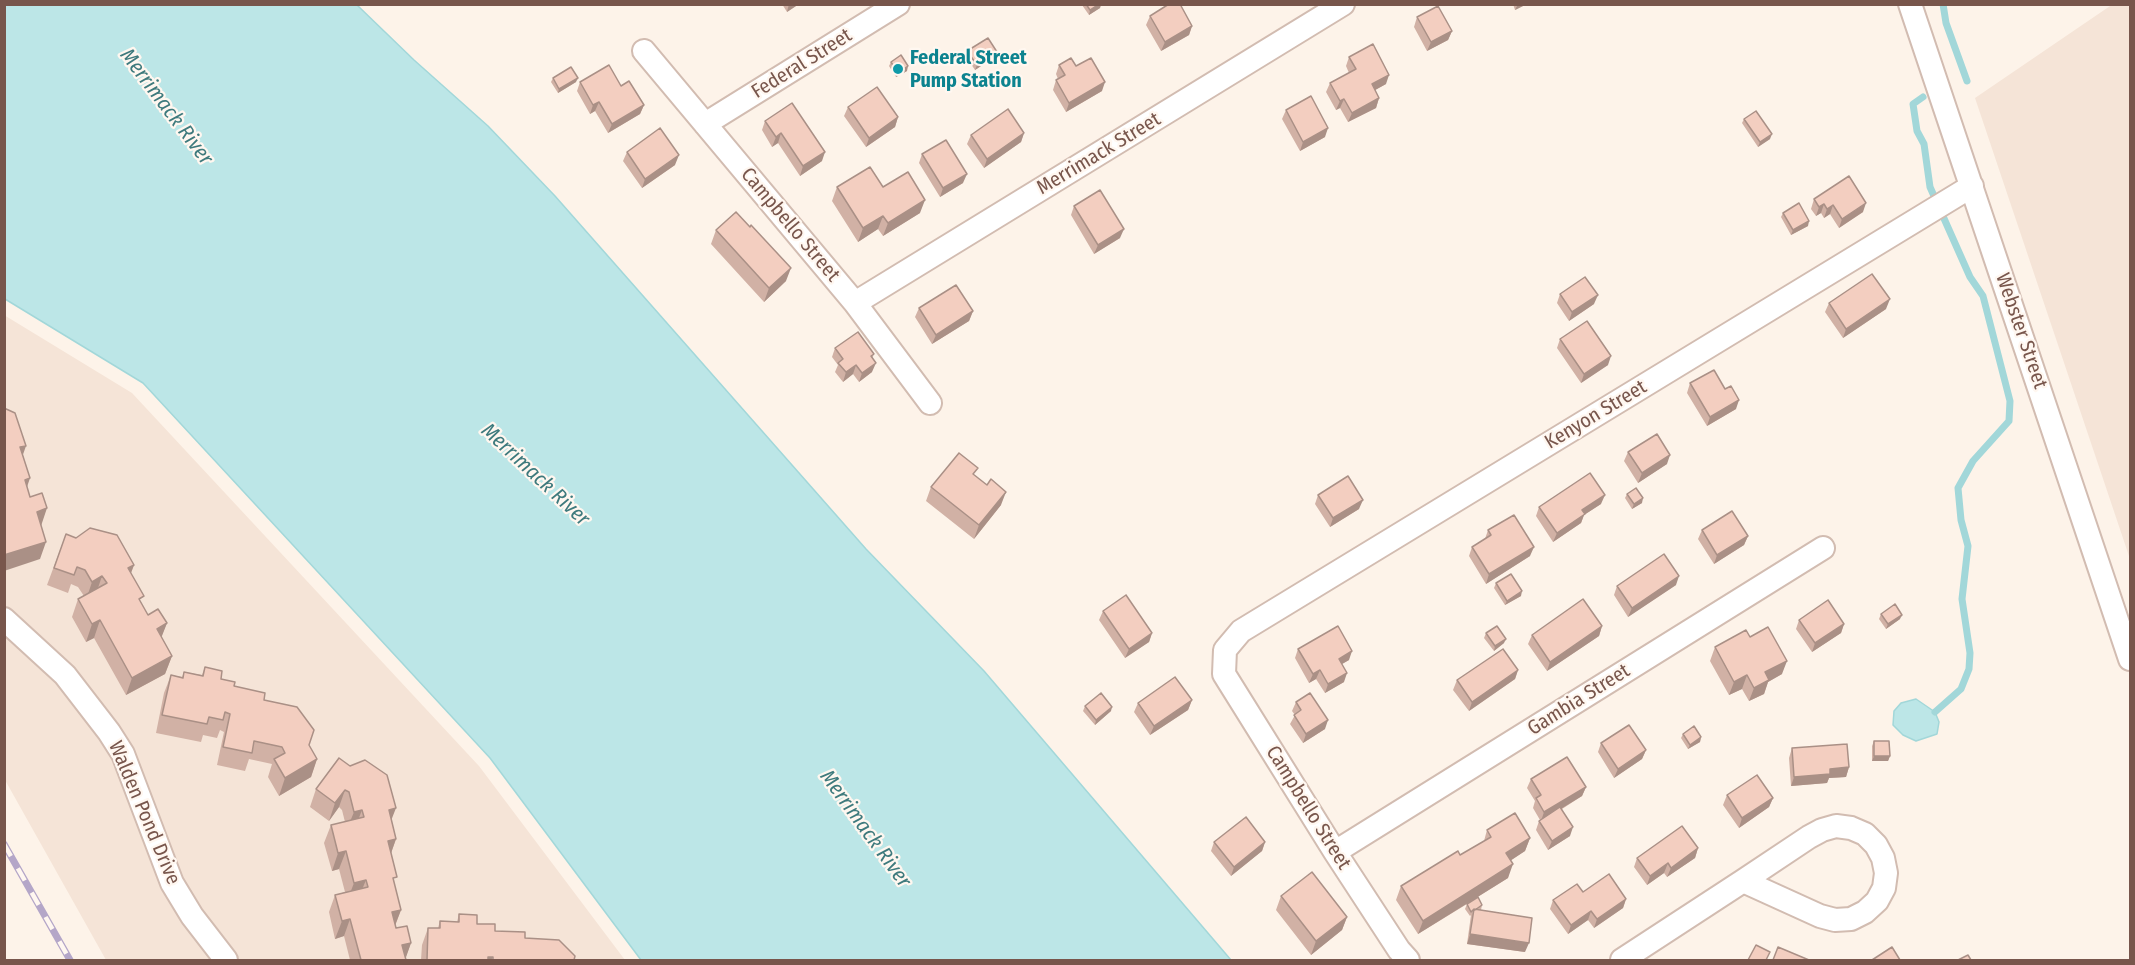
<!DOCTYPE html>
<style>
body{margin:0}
#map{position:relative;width:2135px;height:965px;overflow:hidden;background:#fdf3e9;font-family:"Fira Sans Condensed",sans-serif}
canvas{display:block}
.frame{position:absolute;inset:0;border:6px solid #78564c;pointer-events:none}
</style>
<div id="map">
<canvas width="2135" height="965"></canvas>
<div class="frame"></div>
</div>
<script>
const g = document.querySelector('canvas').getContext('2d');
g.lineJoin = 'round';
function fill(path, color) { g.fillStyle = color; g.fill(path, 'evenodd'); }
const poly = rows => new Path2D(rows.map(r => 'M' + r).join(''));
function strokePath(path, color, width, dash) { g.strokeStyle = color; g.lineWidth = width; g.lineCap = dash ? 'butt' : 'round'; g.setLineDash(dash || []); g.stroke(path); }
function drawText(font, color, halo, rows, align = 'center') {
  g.font = font + ' "Fira Sans Condensed",sans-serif'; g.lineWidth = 4.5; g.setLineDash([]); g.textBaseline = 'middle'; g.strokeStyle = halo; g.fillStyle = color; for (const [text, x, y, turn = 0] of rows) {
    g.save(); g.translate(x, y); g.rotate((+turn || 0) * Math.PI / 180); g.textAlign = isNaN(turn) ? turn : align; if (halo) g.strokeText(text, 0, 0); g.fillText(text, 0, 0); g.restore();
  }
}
const residential = poly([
 [2113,4,2130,5,2130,559,1975,98],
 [4,315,132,393,479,766,625,960,106,960,5,780]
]);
const water = poly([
 [4,5,357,5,414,60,488,126,555,196,866,549,984,671,1231,960,641,960,490,758,143,383,5,299,4,5],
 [1916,699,1935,712,1939,722,1937,734,1916,741,1903,735,1893,725,1894,711,1901,703,1916,699]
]);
const stream = poly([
 [1943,4,1946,23,1967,81],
 [1923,97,1913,104,1917,131,1924,144,1930,187,1970,277,1983,296,2010,401,2009,421,1973,461,1958,488,1961,520,1968,546,1962,599,1970,653,1969,669,1961,689,1935,712]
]);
const minor = poly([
 [1910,4,2130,659],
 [644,51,855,303,930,403],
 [705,124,898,4],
 [855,303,1343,4],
 [4,619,65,675,109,732,123,754,172,883,192,916,226,960],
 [1335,852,1823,548],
 [1408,960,1399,950,1335,852,1224,674,1225,650,1241,631,1972,186],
 [1622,960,1743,881,1809,837,1822,830,1836,826,1851,828,1865,834,1876,845,1883,858,1886,873,1884,888,1877,901,1865,912,1851,919,1835,920,1820,916,1743,881]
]);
const rail = poly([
 [4,844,70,960]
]);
const wall = poly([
 [782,4,799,4,787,12],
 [1083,4,1101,4,1100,8,1089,15,1082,5],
 [1513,4,1527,4,1515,10],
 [1150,16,1192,26,1189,35,1161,51,1146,25],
 [1417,17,1452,31,1448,40,1427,51,1414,27],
 [967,51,997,52,995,57,975,70,965,55],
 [1349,57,1386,84,1375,90,1379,98,1376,108,1348,122,1340,108,1336,110,1326,92,1330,83,1349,73,1346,66],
 [891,62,907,71,896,77,889,66],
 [1059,65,1102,91,1066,112,1053,90,1056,80,1058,79,1056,74],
 [553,78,576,82,558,93,551,82],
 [580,82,621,86,644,105,640,114,608,133,595,111,590,114,577,91],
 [848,107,898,117,895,127,866,147,844,116],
 [1286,110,1325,137,1300,151,1282,119],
 [1744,119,1770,139,1758,147,1742,123],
 [765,121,822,161,800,176,778,143,772,147,762,130],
 [1024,133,1021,142,984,168,967,144,971,135],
 [627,152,675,165,642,188,623,161],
 [922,154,963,183,940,197,919,163],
 [837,187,883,187,920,213,883,236,878,229,858,242,832,201],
 [1814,199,1863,212,1839,228,1830,214,1824,218,1821,213,1816,216,1811,209],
 [1074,206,1120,238,1094,254,1071,215],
 [1783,213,1808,226,1791,235,1781,217],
 [750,227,786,281,764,302,711,244,716,230],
 [1560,294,1594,304,1569,321,1557,303],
 [1829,303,1886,309,1843,338,1825,312],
 [919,308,973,311,969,321,932,344,915,317],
 [1560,339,1608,365,1581,383,1557,348],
 [835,348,874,354,872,359,872,372,859,382,853,374,843,382,835,372,838,365,832,357],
 [1690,383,1725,389,1736,409,1707,426,1687,393],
 [1628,452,1667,464,1638,483,1624,461],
 [975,476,987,485,1001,505,974,539,926,501,931,487],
 [1627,494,1642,503,1632,509,1625,498],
 [1318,495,1359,509,1330,527,1315,504],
 [1601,504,1584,515,1581,523,1553,542,1536,516,1539,507],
 [1488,530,1530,556,1486,584,1469,556,1472,547,1485,539],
 [1702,530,1748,536,1744,545,1714,564,1698,539],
 [66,534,134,565,131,573,141,604,148,615,167,623,161,637,172,656,165,674,126,695,94,638,86,642,72,617,78,599,84,596,78,587,71,584,68,593,47,585],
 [1496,583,1521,596,1505,605,1494,588],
 [1676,585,1628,617,1614,595,1617,586],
 [1103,611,1152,633,1149,642,1125,658,1099,620],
 [1881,614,1900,619,1886,629,1879,619],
 [1799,620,1844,624,1841,633,1812,652,1796,629],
 [1602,626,1599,636,1547,671,1528,644,1532,635],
 [1486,633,1504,643,1494,651,1484,638],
 [1750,637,1782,674,1768,682,1764,694,1749,701,1742,689,1729,695,1710,661,1715,647],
 [1298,649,1349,660,1342,664,1344,682,1325,693,1316,679,1309,683,1295,658],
 [205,667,221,679,234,686,264,700,309,745,317,759,311,777,279,796,268,777,272,764,249,759,245,771,217,765,224,732,220,730,217,738,203,735,201,742,156,733,164,693,171,675,182,677,184,672,202,675],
 [1518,670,1515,679,1469,711,1453,690,1457,680],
 [1192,700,1188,710,1150,735,1134,712,1138,703],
 [1296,702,1325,729,1303,743,1290,724,1295,715,1292,711],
 [1085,706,1111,711,1095,725,1083,711],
 [1683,734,1701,737,1700,742,1688,749,1681,738],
 [1874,741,1890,756,1888,761,1872,761,1872,746],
 [1601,743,1646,750,1642,759,1614,778,1598,752],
 [1792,748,1849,767,1846,777,1829,778,1827,783,1791,786,1789,758],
 [339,758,391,820,396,839,391,853,394,884,401,910,395,926,396,928,411,943,405,959,406,960,350,960,344,936,335,939,329,912,335,895,345,892,339,869,332,871,324,843,331,825,345,822,342,810,339,807,329,821,310,807,316,789],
 [1531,779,1586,787,1582,796,1562,809,1570,836,1548,850,1536,830,1539,821,1540,820,1533,808,1535,801,1527,788],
 [1727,795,1773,798,1769,807,1739,828,1723,805],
 [1487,830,1530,838,1525,851,1511,860,1508,878,1468,903,1482,905,1481,910,1525,952,1467,944,1471,915,1470,916,1465,909,1467,904,1418,934,1396,900,1401,886,1460,855,1484,841],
 [1214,842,1265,842,1262,851,1231,876,1211,851],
 [1698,848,1695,858,1667,877,1664,873,1647,885,1634,867,1637,858],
 [1583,892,1626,899,1623,908,1594,928,1588,920,1568,934,1550,909,1553,900],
 [1281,896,1347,917,1342,930,1311,955,1276,910],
 [459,914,477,924,495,931,525,938,574,960,421,960,422,945,428,928,438,928,440,921,457,922]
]);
const shadedWall = poly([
 [789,4,799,4,787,12],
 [1099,4,1101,4,1100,8,1089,15,1090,10],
 [1518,4,1527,4,1515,10],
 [1192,26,1189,35,1161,51,1165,42],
 [1452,31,1448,40,1427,51,1431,42],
 [997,52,995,57,975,70,977,65],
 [908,66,907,71,896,77,898,73],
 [1389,75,1386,84,1368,94,1372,84],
 [578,78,576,82,558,93,559,89],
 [1105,82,1102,91,1066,112,1069,103],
 [1379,98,1376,108,1348,122,1352,113],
 [1344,99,1340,108,1336,110,1340,101],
 [599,102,595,111,590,114,593,105],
 [644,105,640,114,608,133,612,124],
 [898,117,895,127,866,147,869,138],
 [1328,128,1325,137,1300,151,1303,142],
 [781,133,778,143,772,147,776,137],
 [1024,133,1021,142,984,168,987,159],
 [1772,134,1770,139,1758,147,1760,142],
 [825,152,822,161,800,176,803,166],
 [679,155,675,165,642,188,645,179],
 [967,174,963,183,940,197,943,188],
 [925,200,920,213,883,236,888,223],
 [1866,203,1863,212,1839,228,1842,219],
 [1824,204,1821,213,1816,216,1819,207],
 [1833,205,1830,214,1824,218,1827,209],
 [883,216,878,229,858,242,863,228],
 [1809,221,1808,226,1791,235,1793,230],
 [1124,229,1120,238,1094,254,1098,245],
 [791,268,786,281,764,302,769,288],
 [1598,295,1594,304,1569,321,1572,312],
 [1890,299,1886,309,1843,338,1846,329],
 [973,311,969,321,932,344,936,335],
 [1611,356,1608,365,1581,383,1584,374],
 [876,363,872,372,859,382,862,373],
 [856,365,853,374,843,382,846,372],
 [1739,400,1736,409,1707,426,1710,417],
 [26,446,20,463,20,447],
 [1670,455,1667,464,1638,483,1642,473],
 [30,478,24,496,25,480],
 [1006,492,1001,505,974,539,979,525],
 [1605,495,1601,504,1584,515,1581,523,1553,542,1557,533,1582,510],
 [1643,498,1642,503,1632,509,1634,504],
 [1363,500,1359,509,1330,527,1333,518],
 [47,508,41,526,37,512],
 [1748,536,1744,545,1714,564,1717,555],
 [46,542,40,559,4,571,4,555],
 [1534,547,1530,556,1486,584,1489,574],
 [134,565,127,583,128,568],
 [102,576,96,594,86,600,92,582],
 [1679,576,1676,585,1628,617,1632,608],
 [1522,591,1521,596,1505,605,1507,601],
 [1902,615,1900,619,1886,629,1888,624],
 [100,620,94,638,86,642,92,624],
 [167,623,160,641,157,629],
 [1844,624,1841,633,1812,652,1815,643],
 [1602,626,1599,636,1547,671,1550,662],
 [1152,633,1149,642,1125,658,1129,649],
 [1506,639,1504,643,1494,651,1495,646],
 [1352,651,1349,660,1335,668,1339,659],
 [172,656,165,674,126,695,132,678],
 [1787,661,1782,674,1768,682,1764,694,1749,701,1754,688,1765,672],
 [1320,670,1316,679,1309,683,1313,674],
 [1518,670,1515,679,1469,711,1472,702],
 [1347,673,1344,682,1325,693,1328,684],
 [1747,675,1742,689,1729,695,1734,682],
 [1192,700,1188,710,1150,735,1154,726],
 [1112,707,1111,711,1095,725,1096,720],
 [1328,720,1325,729,1303,743,1306,734],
 [1701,737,1700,742,1688,749,1690,745],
 [1646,750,1642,759,1614,778,1618,769],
 [1874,756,1890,756,1888,761,1872,761],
 [317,759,311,777,279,796,285,778],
 [1849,767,1846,777,1829,778,1827,783,1791,786,1794,777,1830,769],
 [1586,787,1582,796,1541,821,1544,812],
 [345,790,339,807,329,821,335,803],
 [1773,798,1769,807,1739,828,1742,818],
 [396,808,389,826,389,810],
 [362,810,355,828,347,829,354,812],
 [1573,827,1570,836,1548,850,1552,841],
 [1530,838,1525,851,1501,867,1506,853],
 [396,839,390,856,388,841],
 [1265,842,1262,851,1231,876,1234,867],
 [1698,848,1695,858,1667,877,1671,868],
 [346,851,339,869,332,871,338,853],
 [1668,863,1664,873,1647,885,1650,876],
 [1513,864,1508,878,1418,934,1423,921],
 [366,880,359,897,347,901,354,883],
 [1626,899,1623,908,1594,928,1597,919],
 [401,910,394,928,392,912],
 [1591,911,1588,920,1568,934,1571,925],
 [1347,917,1342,930,1311,955,1316,941],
 [350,919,344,936,335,939,342,921],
 [1470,934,1529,943,1525,952,1467,944],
 [411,943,405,960,402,945],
 [488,957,493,957,491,960,486,960]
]);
const building = poly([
 [1086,4,1099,4,1090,10,1086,4],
 [1169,4,1180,4,1192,26,1165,42,1150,16,1169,4],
 [1438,6,1452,31,1431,42,1417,17,1438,6],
 [988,38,997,52,977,65,967,51,988,38],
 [1373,44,1389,75,1372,84,1379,98,1352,113,1344,99,1340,101,1330,83,1356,69,1349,57,1373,44],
 [901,55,908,66,898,73,891,62,901,55],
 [1071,58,1076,66,1091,58,1105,82,1069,103,1056,80,1065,75,1059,65,1071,58],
 [609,65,621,86,629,81,644,105,612,124,599,102,593,105,580,82,609,65],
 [571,67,578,78,559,89,553,78,571,67],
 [877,87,898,117,869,138,848,107,877,87],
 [1311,96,1328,128,1303,142,1286,110,1311,96],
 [792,103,825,152,803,166,781,133,776,137,765,121,792,103],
 [1008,109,1024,133,987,159,971,135,1008,109],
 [1756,111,1772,134,1760,142,1744,119,1756,111],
 [660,128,679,155,645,179,627,152,660,128],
 [946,140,967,174,943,188,922,154,946,140],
 [870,167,883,187,908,172,925,200,888,223,883,216,863,228,837,187,870,167],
 [1849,176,1866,203,1842,219,1833,205,1827,209,1824,204,1819,207,1814,199,1849,176],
 [1100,190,1124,229,1098,245,1074,206,1100,190],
 [1799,203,1809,221,1793,230,1783,213,1799,203],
 [736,212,750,227,751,225,791,268,769,288,716,230,736,212],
 [1872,274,1890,299,1846,329,1829,303,1872,274],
 [1585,277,1598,295,1572,312,1560,294,1585,277],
 [956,285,973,311,936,335,919,308,956,285],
 [1587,321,1611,356,1584,374,1560,339,1587,321],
 [858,332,874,354,871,356,876,363,862,373,856,365,846,372,838,363,843,359,835,348,858,332],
 [1714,370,1725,389,1731,386,1739,400,1710,417,1690,383,1714,370],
 [4,408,15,413,26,446,20,447,30,478,25,480,30,497,42,493,47,508,37,512,46,542,4,555,4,408],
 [1657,434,1670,455,1642,473,1628,452,1657,434],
 [959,453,978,468,973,474,987,485,991,479,1006,492,979,525,931,487,959,453],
 [1590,473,1605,495,1582,510,1585,514,1557,533,1539,507,1590,473],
 [1348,476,1363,500,1333,518,1318,495,1348,476],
 [1636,488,1643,498,1634,504,1627,494,1636,488],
 [1732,511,1748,536,1717,555,1702,530,1732,511],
 [1514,515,1534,547,1489,574,1472,547,1491,535,1488,530,1514,515],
 [90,528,117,535,134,565,128,568,144,596,139,599,148,615,158,609,167,623,157,629,172,656,132,678,100,620,92,624,78,599,107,583,102,576,92,582,85,570,77,567,74,575,54,568,66,534,76,538,90,528],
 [1664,554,1679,576,1632,608,1617,586,1664,554],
 [1511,574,1522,591,1507,601,1496,583,1511,574],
 [1126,595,1152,633,1129,649,1103,611,1126,595],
 [1583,599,1602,626,1550,662,1532,635,1583,599],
 [1828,600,1844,624,1815,643,1799,620,1828,600],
 [1895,604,1902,615,1888,624,1881,614,1895,604],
 [1338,626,1352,651,1339,659,1347,673,1328,684,1320,670,1313,674,1298,649,1338,626],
 [1497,626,1506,639,1495,646,1486,633,1497,626],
 [1768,627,1787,661,1765,672,1769,680,1754,688,1747,675,1734,682,1715,647,1746,630,1750,637,1768,627],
 [1503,649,1518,670,1472,702,1457,680,1503,649],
 [205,667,222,671,221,679,235,682,234,686,265,693,264,700,297,707,314,730,309,745,317,759,285,778,274,759,285,753,282,747,254,741,252,753,223,747,230,714,225,712,223,720,209,717,207,724,162,715,171,675,183,678,184,672,203,676,205,667],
 [1175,677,1192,700,1154,726,1138,703,1175,677],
 [1101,693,1112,707,1096,720,1085,706,1101,693],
 [1310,693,1328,720,1306,734,1294,715,1301,710,1296,702,1310,693],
 [1629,725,1646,750,1618,769,1601,743,1629,725],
 [1694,726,1701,737,1690,745,1683,734,1694,726],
 [1874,741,1889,741,1890,756,1874,756,1874,741],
 [1847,744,1849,767,1830,769,1830,774,1794,777,1792,748,1847,744],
 [1567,757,1586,787,1544,812,1536,798,1541,795,1531,779,1567,757],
 [339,758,350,766,365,760,387,775,396,808,389,810,396,839,388,841,397,877,393,878,401,910,392,912,396,928,407,926,411,943,402,945,406,960,361,960,350,919,342,921,335,895,368,887,366,880,354,883,346,851,338,853,331,825,364,817,362,810,354,812,349,792,345,790,335,803,316,789,339,758],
 [1757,775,1773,798,1742,818,1727,795,1757,775],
 [1560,807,1573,827,1552,841,1539,821,1560,807],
 [1515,813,1530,838,1506,853,1513,864,1423,921,1401,886,1458,851,1460,855,1491,837,1487,830,1515,813],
 [1246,817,1265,842,1234,867,1214,842,1246,817],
 [1682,826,1698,848,1671,868,1668,863,1650,876,1637,858,1682,826],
 [1312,872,1347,917,1316,941,1281,896,1312,872],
 [1609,874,1626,899,1597,919,1591,911,1571,925,1553,900,1577,884,1583,892,1609,874],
 [1478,897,1482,905,1475,910,1474,909,1471,912,1467,904,1478,897],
 [1474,909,1532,918,1529,943,1470,934,1474,909],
 [459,914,477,915,477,924,495,924,495,931,525,932,525,938,559,940,575,956,574,960,493,960,493,957,488,957,488,960,427,960,428,928,440,928,440,921,459,922,459,914],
 [1756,945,1770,952,1766,960,1748,960,1756,945],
 [1778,947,1809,960,1773,960,1778,947],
 [1892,947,1900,960,1872,960,1892,947],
 [1968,955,1971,960,1958,960,1968,955]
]);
const markers = [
 [898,69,6,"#0f9aa8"]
];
const cultureNames = [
 ["Federal Street",910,58],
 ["Pump Station",910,81]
];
const streetNames = [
 ["Federal Street",802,64,-32],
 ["Merrimack Street",1099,154,-31],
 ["Campbello Street",790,225,50],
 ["Webster Street",2021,331,71],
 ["Kenyon Street",1596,415,-31],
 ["Gambia Street",1579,700,-32],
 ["Campbello Street",1308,808,58],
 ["Walden Pond Drive",144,813,67]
];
const waterNames = [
 ["Merrimack River",166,107,53],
 ["Merrimack River",535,475,43],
 ["Merrimack River",865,829,54]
];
fill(residential, '#f5e4d7');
fill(water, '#bce6e7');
strokePath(water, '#a2d7d9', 1.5);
strokePath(stream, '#a2d7d9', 7);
strokePath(minor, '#d2bcb1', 26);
strokePath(minor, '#fff', 22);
strokePath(rail, '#b4a6c8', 7);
strokePath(rail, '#fff7f0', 4.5, [14]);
fill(wall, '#d1b1a5');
fill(shadedWall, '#aa9086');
fill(building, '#f3cec0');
strokePath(building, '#aa9086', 1.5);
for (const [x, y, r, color] of markers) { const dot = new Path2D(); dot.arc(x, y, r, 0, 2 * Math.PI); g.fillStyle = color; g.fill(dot); strokePath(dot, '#fff7f0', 2); }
drawText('bold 20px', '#0d838f', '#fff7f0', cultureNames, 'left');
drawText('20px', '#78564c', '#fff7f0', streetNames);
drawText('italic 21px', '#3e7a7d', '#fff7f0', waterNames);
</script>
